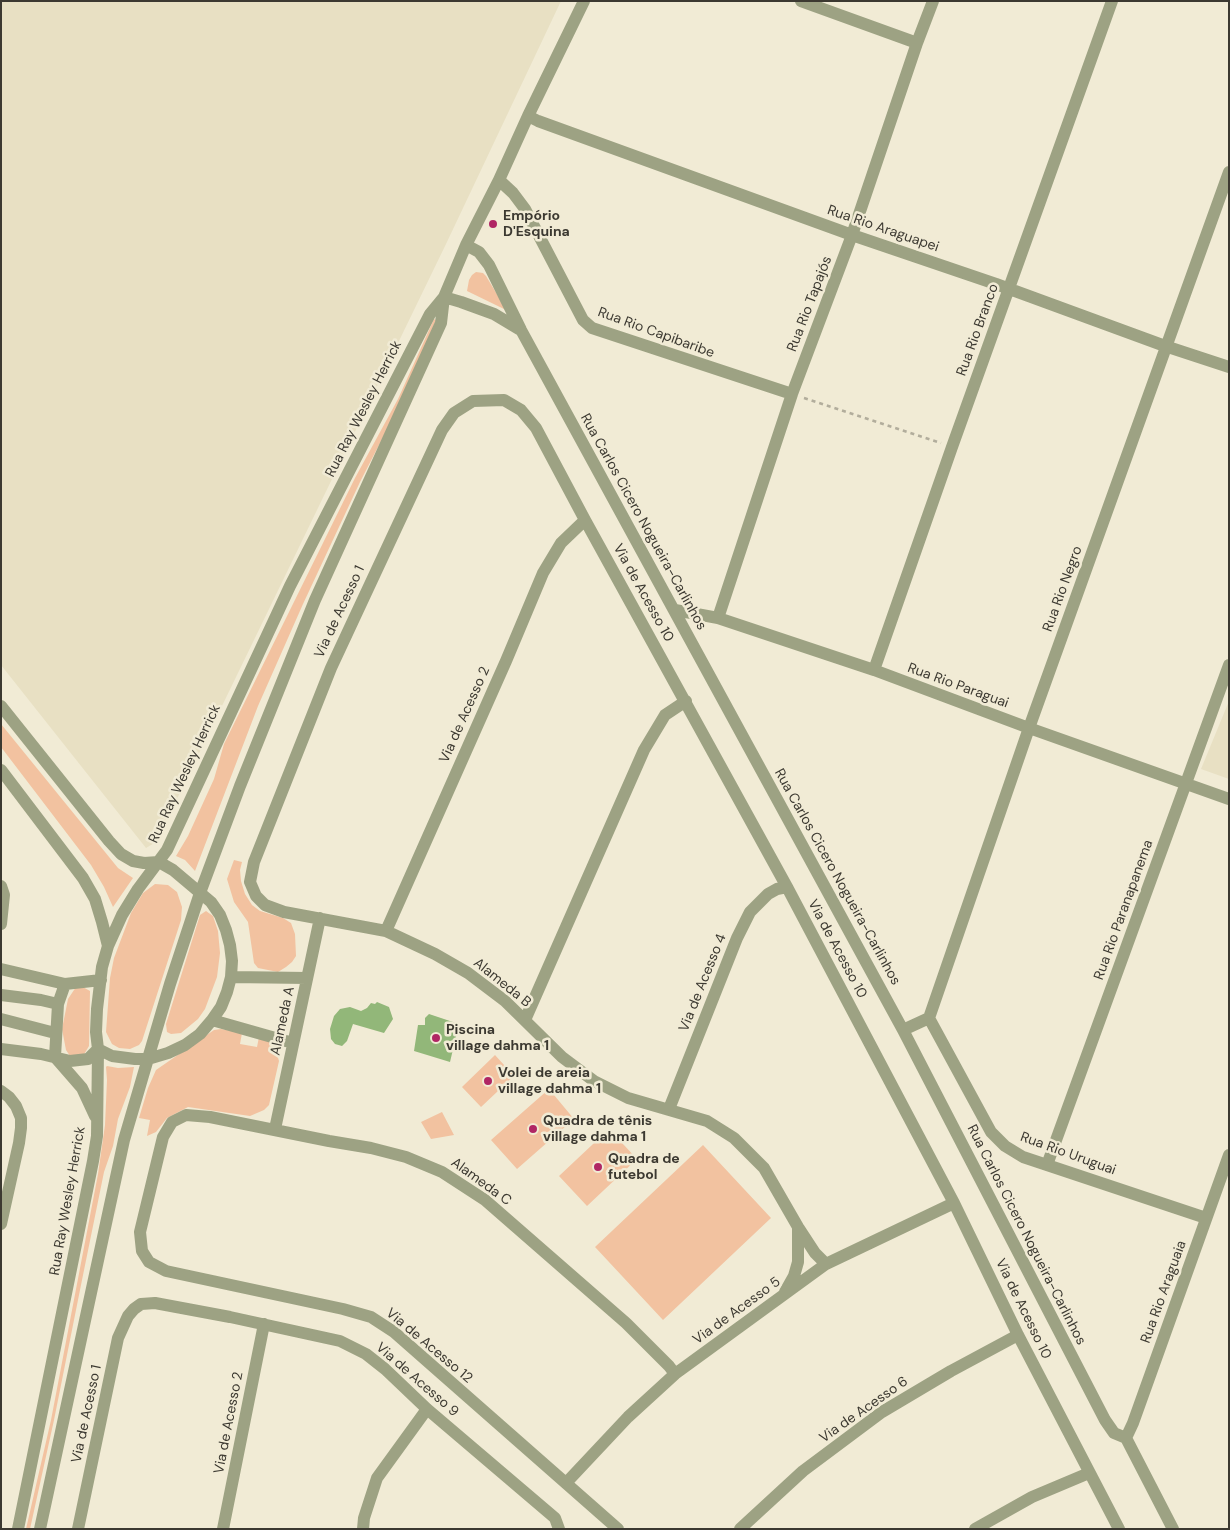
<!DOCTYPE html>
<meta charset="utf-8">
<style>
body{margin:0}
#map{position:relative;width:1230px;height:1530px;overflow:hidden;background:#f1ebd5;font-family:"DM Sans",sans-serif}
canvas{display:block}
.frame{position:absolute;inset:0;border:2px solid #3c3931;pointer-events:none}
</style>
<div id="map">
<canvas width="1230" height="1530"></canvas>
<div class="frame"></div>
</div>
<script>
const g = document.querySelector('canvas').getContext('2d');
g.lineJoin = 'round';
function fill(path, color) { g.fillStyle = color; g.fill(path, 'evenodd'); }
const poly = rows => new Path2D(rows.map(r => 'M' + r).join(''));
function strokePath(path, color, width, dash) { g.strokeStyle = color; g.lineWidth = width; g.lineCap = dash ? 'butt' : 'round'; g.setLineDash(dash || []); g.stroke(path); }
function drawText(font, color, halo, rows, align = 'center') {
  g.font = font + ' "DM Sans",sans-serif'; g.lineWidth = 5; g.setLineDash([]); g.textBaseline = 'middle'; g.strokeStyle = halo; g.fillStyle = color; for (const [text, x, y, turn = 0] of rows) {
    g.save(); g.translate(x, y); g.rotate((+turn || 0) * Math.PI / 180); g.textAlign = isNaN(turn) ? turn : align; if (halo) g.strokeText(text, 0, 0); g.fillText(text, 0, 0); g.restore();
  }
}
const built = poly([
 [1,1,561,1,446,244,156,842,146,848,1,665],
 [1229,701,1229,779,1201,769]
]);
const green = poly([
 [476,272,483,273,486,276,504,306,504,309,467,291,469,280,472,275],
 [434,319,436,320,400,404,360,482,303,604,258,706,195,871,185,860,176,856,188,836,214,779,224,744,355,478,398,399],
 [1,724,118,868,133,878,113,907,104,887,91,865,1,747],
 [234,860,242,862,240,870,241,881,245,894,252,905,260,911,283,918,291,923,295,934,296,956,292,962,286,967,278,972,258,968,254,963,248,922,234,902,227,879],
 [155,884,168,885,177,892,182,907,181,920,142,1041,139,1045,130,1049,119,1048,112,1044,106,1032,110,978,114,958,131,913,143,893],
 [206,911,213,916,218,931,220,953,217,977,205,1009,198,1019,181,1033,171,1034,167,1032,166,1024,200,915],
 [81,986,90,991,89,1046,83,1056,70,1056,66,1050,62,1029,68,999,76,987],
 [221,1029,242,1033,240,1044,257,1047,259,1037,266,1038,274,1044,279,1061,269,1105,264,1110,250,1116,188,1107,167,1118,156,1132,147,1136,150,1120,139,1118,148,1088,156,1070,214,1030],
 [495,1055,514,1076,481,1107,462,1087],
 [107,1066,118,1068,134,1067,130,1087,118,1119,113,1146,104,1172,82,1280,54,1420,30,1529,26,1529,51,1420,98,1174,105,1125,107,1080,106,1067],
 [549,1089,574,1119,517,1169,491,1140],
 [442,1112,454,1135,431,1139,421,1122],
 [609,1129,637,1159,587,1206,559,1176],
 [703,1145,771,1218,663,1320,595,1247]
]);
const water = poly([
 [377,1002,389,1007,393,1019,384,1033,353,1024,347,1041,342,1046,335,1044,331,1039,330,1029,334,1016,340,1009,350,1007,361,1011,367,1008,371,1003,375,1004],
 [429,1014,459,1024,450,1062,414,1051,418,1025,425,1025,425,1018]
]);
const path = poly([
 [804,398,941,443]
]);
const minor = poly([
 [801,1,917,43],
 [528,116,538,121,852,235,996,284,1165,346,1229,367],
 [499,180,513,193,525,209,583,320,592,328,792,394],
 [466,245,479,252,489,265,521,330,903,1030,1105,1420,1114,1433,1126,1438,1173,1529],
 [444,297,461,302,494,314,519,329],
 [675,610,718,618,874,670,1029,728,1229,799],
 [718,618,792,394,852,235,917,43,933,1],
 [874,670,952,447,1112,1],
 [1,706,109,841,121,854,133,861,144,863,159,862,173,870,211,902,220,915,226,930,230,945,232,961,231,977,227,992,221,1007,212,1020,200,1034,185,1045,168,1053,148,1059,135,1059,112,1056,98,1049],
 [1,770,83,878,95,899,102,922,108,946],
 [1,886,4,895,1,924],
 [386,931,506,661,543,573,561,543,585,520],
 [1,969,65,984,101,980],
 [231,977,307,978],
 [65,984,58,1004,55,1057,82,1088,95,1116],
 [1,995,41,1000,58,1004],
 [929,1018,1029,728,1229,172],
 [929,1018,991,1132,1005,1146,1023,1157,1206,1218],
 [1,1019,55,1033],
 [212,1020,293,1043],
 [525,1020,644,750,665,715,686,701],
 [903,1030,929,1018],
 [1,1049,41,1054,70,1061,88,1059,98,1049],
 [1,1091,9,1097,16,1106,21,1118,21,1128,19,1143,1,1224],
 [669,1109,737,938,750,912,768,894,777,889,787,887],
 [275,1129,320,918],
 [1047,1165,1229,665],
 [826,1264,815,1253,798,1227,764,1168,734,1138,707,1121,628,1098,594,1081,562,1057,505,1001,468,973,435,954,386,931,284,912,265,905,256,896,250,882,254,862,331,668,442,430,454,413,473,401,504,400,521,410,536,428,585,520,787,887,954,1203,1018,1335,1119,1529],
 [785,1292,794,1276,798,1262,798,1227],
 [1126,1438,1133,1423,1229,1155],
 [566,1483,628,1417,675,1374,826,1264,954,1203],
 [18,1529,93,1161,97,1136,98,1049,96,1032,97,1009,102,967,108,946,122,915,138,889,167,850,290,586,430,314,444,297,466,245,499,180,528,116,584,1],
 [40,1529,124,1140,170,984,200,893,240,786,315,600,441,323,444,297],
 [78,1529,118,1338,128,1316,134,1309,141,1304,155,1303,230,1317,340,1341,366,1354,385,1369,427,1409,555,1518,559,1529],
 [223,1529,264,1324],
 [363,1529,364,1518,377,1478,427,1409],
 [618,1529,394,1332,371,1317,343,1309,166,1271,149,1262,142,1251,140,1232,163,1137,172,1122,186,1115,210,1117,329,1141,371,1148,406,1157,442,1172,485,1200,626,1323,669,1366,675,1374],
 [740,1529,803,1471,882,1412,951,1371,1018,1335],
 [975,1529,1032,1497,1089,1473]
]);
const markers = [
 [493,224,5,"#b02664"],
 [436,1038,5,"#b02664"],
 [488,1081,5,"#b02664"],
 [533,1129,5,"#b02664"],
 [598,1167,5,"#b02664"]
];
const poiNames = [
 ["Empório",503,216],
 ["D'Esquina",503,232],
 ["Piscina",446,1030],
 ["village dahma 1",446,1046],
 ["Volei de areia",498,1073],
 ["village dahma 1",498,1089],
 ["Quadra de tênis",543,1121],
 ["village dahma 1",543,1137],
 ["Quadra de",608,1159],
 ["futebol",608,1175]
];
const streetNames = [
 ["Rua Rio Araguapei",883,229,19],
 ["Rua Rio Tapajós",810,304,-69],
 ["Rua Rio Branco",978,330,-70],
 ["Rua Rio Capibaribe",656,333,20],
 ["Rua Ray Wesley Herrick",364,409,-63],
 ["Rua Carlos Cicero Nogueira-Carlinhos",643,522,61],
 ["Rua Rio Negro",1063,589,-70],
 ["Via de Acesso 10",643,593,61],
 ["Via de Acesso 1",340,612,-65],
 ["Rua Rio Paraguai",958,686,20],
 ["Via de Acesso 2",465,715,-66],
 ["Rua Ray Wesley Herrick",185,774,-65],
 ["Rua Carlos Cicero Nogueira-Carlinhos",837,877,61],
 ["Rua Rio Paranapanema",1124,910,-70],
 ["Via de Acesso 10",837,949,62],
 ["Alameda B",502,983,39],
 ["Via de Acesso 4",703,983,-68],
 ["Alameda A",283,1021,-78],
 ["Rua Rio Uruguai",1068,1154,20],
 ["Alameda C",481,1182,36],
 ["Rua Ray Wesley Herrick",68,1201,-80],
 ["Rua Carlos Cicero Nogueira-Carlinhos",1026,1235,63],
 ["Rua Rio Araguaia",1164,1292,-70],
 ["Via de Acesso 10",1023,1309,64],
 ["Via de Acesso 5",737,1311,-36],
 ["Via de Acesso 12",429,1346,40],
 ["Via de Acesso 9",417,1380,41],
 ["Via de Acesso 6",864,1410,-35],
 ["Via de Acesso 1",87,1414,-78],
 ["Via de Acesso 2",229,1423,-79]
];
fill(built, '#e8e0c3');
fill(green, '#f2c2a0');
fill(water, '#92b779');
strokePath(path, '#b2ad9c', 2.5, [4, 4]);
strokePath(minor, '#9da283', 12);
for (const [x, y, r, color] of markers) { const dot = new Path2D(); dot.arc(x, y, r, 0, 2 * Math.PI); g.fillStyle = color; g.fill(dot); strokePath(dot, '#f1ebd5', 2); }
drawText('bold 14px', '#3c3931', '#f1ebd5', poiNames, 'left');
drawText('14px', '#3c3931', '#f1ebd5', streetNames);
</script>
